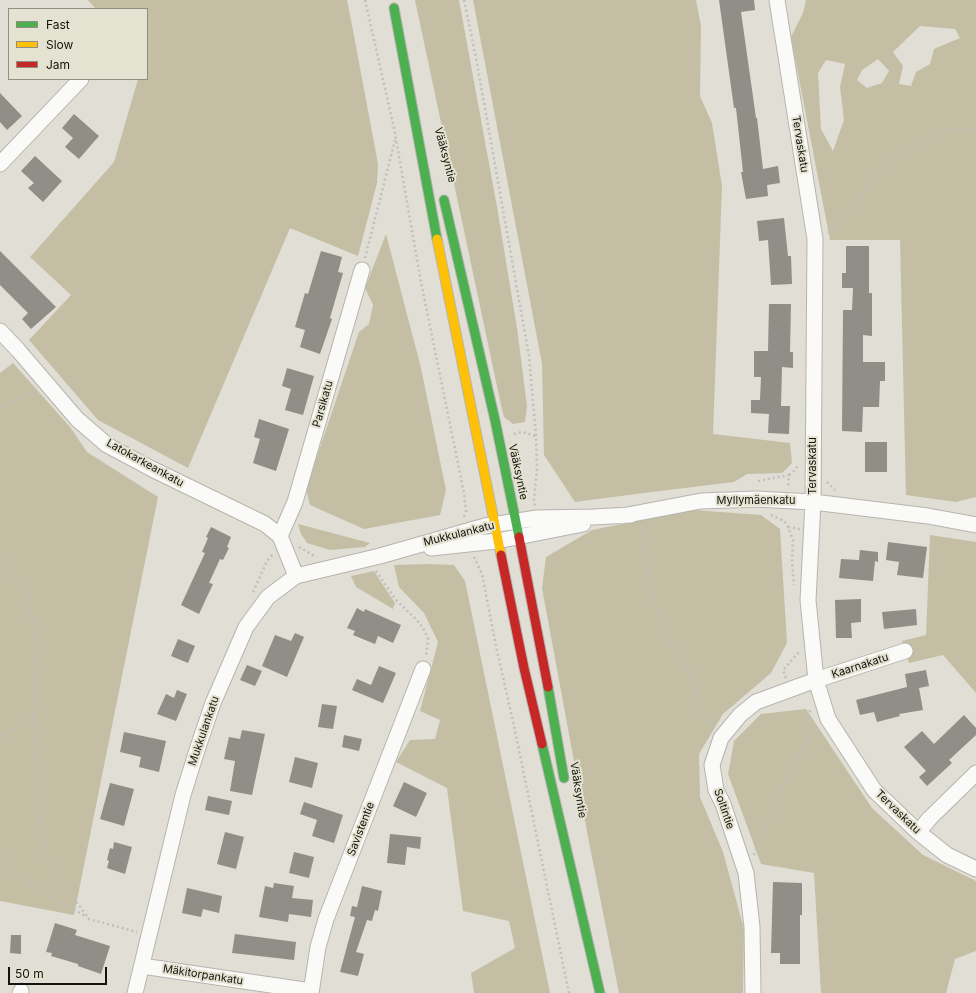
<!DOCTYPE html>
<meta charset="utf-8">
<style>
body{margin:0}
#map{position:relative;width:976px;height:993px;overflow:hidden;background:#e0ded5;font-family:Inter,sans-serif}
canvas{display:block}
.legend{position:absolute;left:8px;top:8px;width:140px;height:72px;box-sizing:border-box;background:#e4e2d1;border:1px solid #918f83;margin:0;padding:5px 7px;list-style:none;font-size:12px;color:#14130d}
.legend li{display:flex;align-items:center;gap:8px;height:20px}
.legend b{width:20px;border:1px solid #918f83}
.scale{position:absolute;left:8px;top:967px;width:99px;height:18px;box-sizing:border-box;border:2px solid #14130d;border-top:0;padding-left:5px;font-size:12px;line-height:14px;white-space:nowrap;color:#14130d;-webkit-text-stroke:3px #e4e2d1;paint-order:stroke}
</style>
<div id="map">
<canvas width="976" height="993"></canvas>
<ul class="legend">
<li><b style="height:5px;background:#4caf50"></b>Fast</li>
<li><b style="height:5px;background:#ffc107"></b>Slow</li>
<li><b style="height:5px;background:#c62828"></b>Jam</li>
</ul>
<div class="scale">50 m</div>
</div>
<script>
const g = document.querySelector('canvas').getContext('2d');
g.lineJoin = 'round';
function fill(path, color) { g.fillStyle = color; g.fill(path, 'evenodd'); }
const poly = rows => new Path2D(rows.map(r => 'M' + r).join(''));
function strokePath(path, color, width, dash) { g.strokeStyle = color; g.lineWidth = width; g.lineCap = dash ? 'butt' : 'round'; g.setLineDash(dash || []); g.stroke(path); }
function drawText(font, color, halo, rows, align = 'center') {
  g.font = font + ' Inter,sans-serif'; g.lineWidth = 4; g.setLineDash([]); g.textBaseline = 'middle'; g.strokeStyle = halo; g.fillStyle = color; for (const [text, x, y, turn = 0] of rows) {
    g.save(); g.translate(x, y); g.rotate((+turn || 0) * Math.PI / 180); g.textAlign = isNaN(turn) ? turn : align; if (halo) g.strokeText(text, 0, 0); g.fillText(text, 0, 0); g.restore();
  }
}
const forest = poly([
 [88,0,347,0,352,25,378,164,377,183,358,256,290,228,188,468,98,420,29,340,71,295,30,257,114,162,138,79,147,79,147,9,96,9],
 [415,0,459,0,497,207,517,328,527,406,525,422,513,424,504,417,501,405],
 [473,0,696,0,701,26,700,96,712,123,722,186,713,434,790,443,792,463,782,473,747,474,734,482,644,493,575,502,544,455,542,364],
 [806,0,976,0,976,497,956,502,906,495,900,240,830,240,791,37,803,13],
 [920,26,955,29,960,38,934,49,930,64,916,72,911,86,899,84,903,66,893,52],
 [878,59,889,71,882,83,867,88,857,80,862,70],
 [826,60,845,64,840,87,844,120,833,151,821,129,818,73],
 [386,234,421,368,446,490,440,515,364,529,310,505,306,489,359,332,369,324,373,305,365,288],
 [13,363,70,427,87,452,158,497,74,915,0,901,0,373],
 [693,510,761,515,780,529,787,643,771,673,723,714,699,754,700,797,723,852,744,929,743,993,619,993,588,837,542,588,546,557,592,530],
 [298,524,370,543,365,547,330,550,307,543,301,534],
 [930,535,976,542,976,693,943,655,909,663,902,641,926,635],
 [427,564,454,565,465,581,550,993,474,993,471,973,515,948,509,921,463,911,447,788,396,762,410,740,435,739,440,720,420,711,438,642,424,613,399,587,394,565],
 [374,571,395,603,393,609,356,587,351,576],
 [806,709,872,808,923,855,976,881,976,951,955,959,946,993,821,993,814,873,761,864,728,774,734,741,761,714]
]);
const building = poly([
 [719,0,754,0,755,10,741,12,756,118,757,118,763,169,778,166,780,183,767,185,768,196,746,199,741,172,743,172,736,108,734,108],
 [0,93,22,116,7,130,0,122],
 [74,114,99,136,79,159,65,147,73,138,62,128],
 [35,156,62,181,43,202,28,188,34,183,21,171],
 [784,218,788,256,791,256,792,284,771,285,768,240,759,241,757,221],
 [846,246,869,246,869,293,872,293,872,336,863,335,863,362,885,362,885,381,880,381,879,407,863,407,862,432,842,431,843,310,852,310,853,288,842,288,842,273,846,273],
 [0,251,56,307,31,329,22,319,28,313,0,285],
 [321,251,342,257,338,272,343,273,330,318,332,319,320,354,300,347,305,330,295,327,305,293,308,294],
 [769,304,791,304,790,352,793,352,793,368,782,367,781,406,790,406,789,434,768,433,769,414,751,413,751,400,760,400,761,377,754,377,754,351,768,351],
 [287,368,314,376,303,415,285,410,291,389,282,386],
 [259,419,289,429,276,471,253,463,260,439,254,437],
 [865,442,887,442,887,472,865,472],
 [211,527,231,537,227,547,229,548,223,560,220,559,209,583,213,584,199,614,181,605,205,553,202,552,208,538,206,537],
 [888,542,927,547,923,578,897,575,899,562,886,560],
 [860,550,878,552,878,562,875,561,873,581,839,578,841,559,859,560],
 [861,599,861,622,851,623,852,638,836,638,835,600],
 [357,608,364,612,365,609,401,625,393,643,378,636,375,644,353,635,355,631,347,628],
 [916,609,917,625,884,629,882,612],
 [295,633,304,637,287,677,262,666,275,635,291,641],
 [178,639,195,646,188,663,171,656],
 [247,665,262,671,255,686,240,680],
 [379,666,396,673,383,703,352,690,357,679,371,685],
 [926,670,929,686,919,688,923,710,899,714,900,716,877,722,874,712,860,715,856,700,907,687,905,674],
 [177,690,187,694,176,721,157,714,166,694,174,698],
 [322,704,337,706,333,729,318,727],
 [964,715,976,728,976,735,949,760,952,763,927,786,919,777,926,771,904,747,922,731,934,744],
 [242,730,265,734,252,795,230,791,235,761,224,759,229,737,240,739],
 [124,732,166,741,159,772,139,767,141,757,120,752],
 [344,735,362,739,359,751,342,747],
 [295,757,318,763,312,788,289,782],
 [404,782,427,793,416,817,393,806],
 [110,783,134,789,124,826,100,819],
 [208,796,232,801,229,815,205,810],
 [304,802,343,815,334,843,312,836,317,820,300,814],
 [225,832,244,837,236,869,217,864],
 [390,834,421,837,420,849,407,847,405,865,387,863],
 [114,842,132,847,125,874,107,868,109,861,107,860,110,848,113,849],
 [294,852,314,857,309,878,289,873],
 [773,882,802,883,802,915,800,915,800,964,780,964,780,953,771,953],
 [274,883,294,886,292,898,313,900,311,917,289,914,288,922,259,917,265,886,273,888],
 [362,886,382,891,378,911,375,910,372,921,367,920,356,952,364,954,358,976,340,972,355,917,350,916,352,906,357,907],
 [187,888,222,896,219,913,203,909,201,917,182,913],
 [55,923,77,930,75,935,110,946,101,974,78,966,78,964,51,956,52,953,46,952],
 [235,934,296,942,294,960,232,953],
 [11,935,21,935,21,954,10,953]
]);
const path = poly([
 [365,0,394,128,421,282,464,493,466,511,463,519],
 [464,0,476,58,529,356,536,436,537,469,534,500,535,506],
 [828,233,848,215,881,170,901,155,939,131,976,130],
 [365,258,395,140],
 [0,408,35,390],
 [514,434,522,432,536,436],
 [789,475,794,471,799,464],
 [758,481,789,475,788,487],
 [827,482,835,490],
 [771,515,784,521,788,527,793,540,792,561,794,585],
 [640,525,652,596,673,648,684,659,702,711,714,728],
 [788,527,800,529],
 [299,547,313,555,317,556],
 [0,557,28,595,37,646,34,689,36,757,41,827,49,864,89,919,137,932],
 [474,557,482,574,496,646,514,726,569,993],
 [376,571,396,600,417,620,424,630,428,639,426,656],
 [253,592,267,561,273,554],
 [786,678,783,670,799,652],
 [0,739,35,713],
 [807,741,819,729],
 [0,853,15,876,87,917],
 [754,855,780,792,807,742,810,710]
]);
const street = poly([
 [777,0,815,239,813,502,808,600,816,680,828,719,874,790,918,832,947,855,976,869],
 [0,164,81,79],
 [0,331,18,350,77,419,107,445,152,469,265,524,280,536,296,576],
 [622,516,701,501,756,499,813,502,928,516,976,525],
 [280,536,295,502,362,270],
 [431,548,497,541,583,524],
 [918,832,930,818,976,773],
 [142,966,311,991],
 [20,993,21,991],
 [135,993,183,795,198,747,213,703,246,627,268,597,296,576,380,556,485,526,537,518,593,517,631,515],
 [311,993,318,947,326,919,423,669],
 [753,993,752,927,746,873,723,804,716,790,712,765,721,738,740,715,756,702,816,680,905,651]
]);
const fast = poly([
 [394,8,437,239],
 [444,200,495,420,519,537],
 [548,687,564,778],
 [542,744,600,993]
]);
const slow = poly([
 [437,239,501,555]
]);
const jam = poly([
 [519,537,548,687],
 [501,555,524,668,542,744]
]);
const streetNames = [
 ["Tervaskatu",800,144,81],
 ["Vääksyntie",445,155,75],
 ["Parsikatu",323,404,-74],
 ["Latokarkeankatu",145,463,29],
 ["Tervaskatu",813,466,-90],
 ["Vääksyntie",518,472,78],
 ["Myllymäenkatu",756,501],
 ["Mukkulankatu",459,534,-14],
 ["Kaarnakatu",860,666,-18],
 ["Mukkulankatu",204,731,-71],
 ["Vääksyntie",578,790,81],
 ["Soltintie",724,809,71],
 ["Tervaskatu",898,812,44],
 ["Savistentie",361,829,-69],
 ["Mäkitorpankatu",203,975,9]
];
fill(forest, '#c4bfa4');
fill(building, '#8f8e87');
strokePath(street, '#b6b4ad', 17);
strokePath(fast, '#b6b4ad', 11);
strokePath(slow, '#b6b4ad', 11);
strokePath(jam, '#b6b4ad', 11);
strokePath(path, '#bfbfbd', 2.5, [2, 3]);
strokePath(street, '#fafaf9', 15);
strokePath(fast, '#4caf50', 9);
strokePath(slow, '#ffc107', 9);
strokePath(jam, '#c62828', 9);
drawText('11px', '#14130d', '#e4e2d1', streetNames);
</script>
